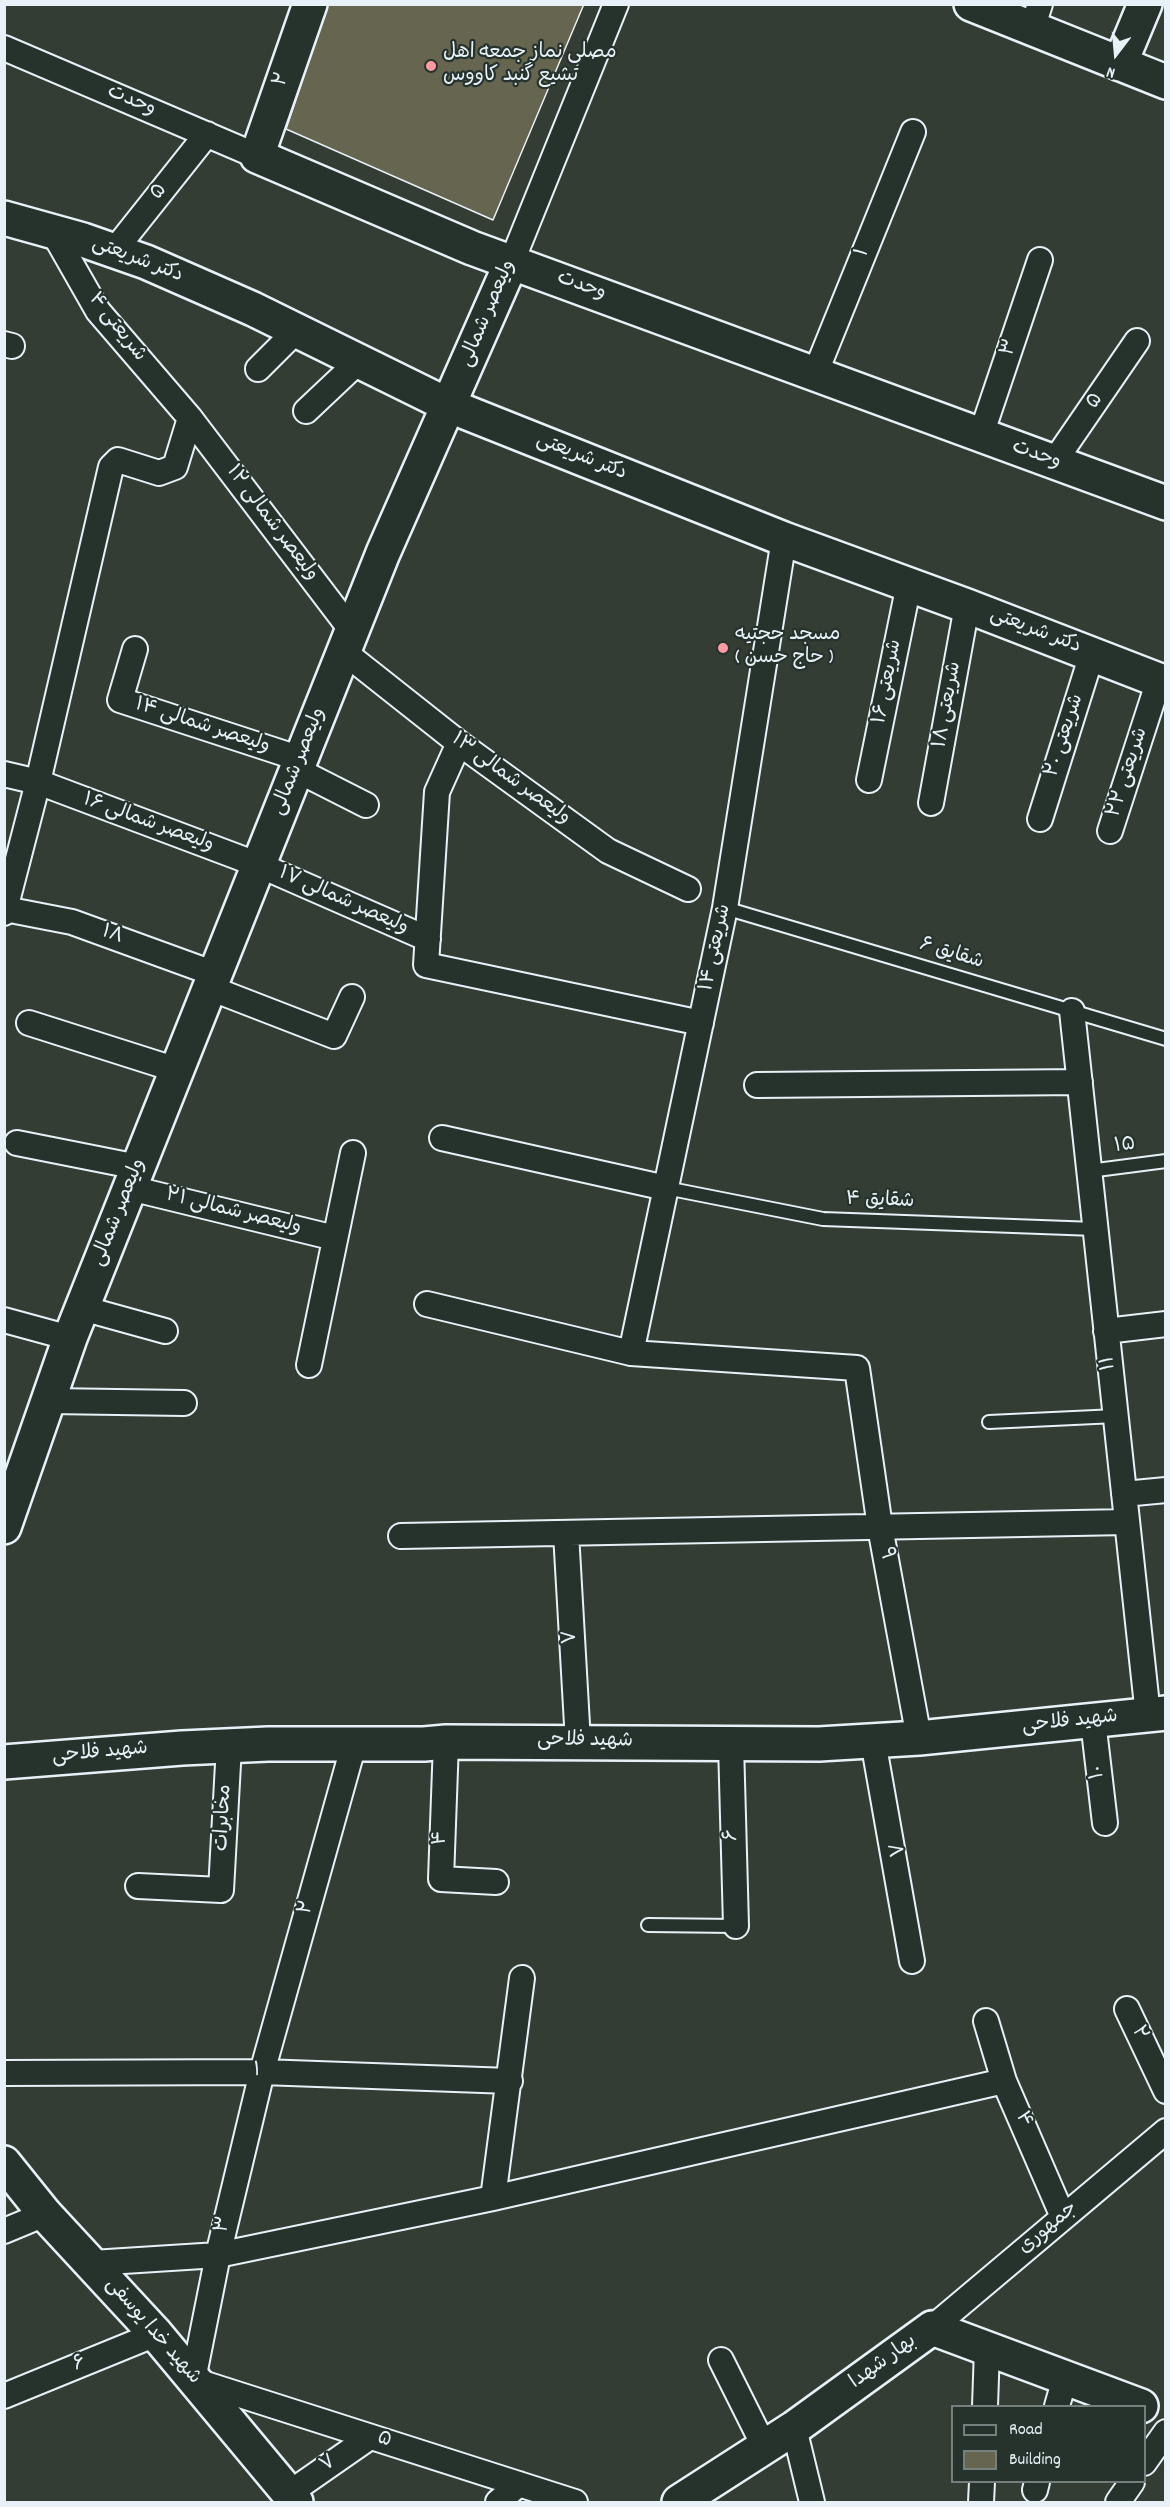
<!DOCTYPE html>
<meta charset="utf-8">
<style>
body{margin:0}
#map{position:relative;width:1170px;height:2507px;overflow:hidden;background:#333d34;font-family:Dekko,sans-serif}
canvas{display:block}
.frame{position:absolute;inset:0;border:6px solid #e8f1f8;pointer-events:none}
.legend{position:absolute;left:951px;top:2405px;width:195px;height:78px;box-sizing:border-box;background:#26332d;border:2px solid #747f7e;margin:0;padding:8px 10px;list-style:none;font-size:18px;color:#e8f1f8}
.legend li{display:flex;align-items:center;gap:12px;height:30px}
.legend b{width:30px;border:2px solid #747f7e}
.north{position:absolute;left:1086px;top:24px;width:60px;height:60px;-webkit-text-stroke:4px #26332d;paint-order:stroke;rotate:196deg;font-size:16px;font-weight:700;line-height:24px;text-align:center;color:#e8f1f8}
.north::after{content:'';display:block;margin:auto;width:21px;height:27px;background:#e8f1f8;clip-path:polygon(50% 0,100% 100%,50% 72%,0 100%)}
</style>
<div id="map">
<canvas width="1170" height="2507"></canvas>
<div class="frame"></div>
<ul class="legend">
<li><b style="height:8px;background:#26332d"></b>Road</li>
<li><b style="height:16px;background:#656550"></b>Building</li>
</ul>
<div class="north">N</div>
</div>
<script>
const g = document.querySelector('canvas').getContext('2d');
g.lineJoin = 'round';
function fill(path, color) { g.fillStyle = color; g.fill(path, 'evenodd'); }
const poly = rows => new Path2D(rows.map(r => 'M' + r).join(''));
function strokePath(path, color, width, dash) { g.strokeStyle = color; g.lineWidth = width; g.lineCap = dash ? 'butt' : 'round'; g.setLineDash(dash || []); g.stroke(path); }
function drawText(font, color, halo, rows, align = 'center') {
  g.font = font + ' Dekko,"Playpen Sans Arabic",sans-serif'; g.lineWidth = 4.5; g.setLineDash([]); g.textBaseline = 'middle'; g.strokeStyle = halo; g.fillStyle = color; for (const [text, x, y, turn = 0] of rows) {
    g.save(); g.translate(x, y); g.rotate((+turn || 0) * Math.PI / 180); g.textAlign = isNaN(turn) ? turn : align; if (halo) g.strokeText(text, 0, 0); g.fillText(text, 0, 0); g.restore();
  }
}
const building = poly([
 [328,4,584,4,493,220,286,129,328,4]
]);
const lane = poly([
 [725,908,1166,1039],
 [1089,1171,1166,1161],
 [666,1188,823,1219,1095,1229],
 [989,1422,1116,1416],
 [648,1925,736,1926]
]);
const street = poly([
 [1032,29,1040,4],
 [4,48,257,156],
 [53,232,98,311,190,418,352,631],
 [114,251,207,134],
 [512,261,616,4],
 [4,344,12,346],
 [258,369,297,330],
 [815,374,913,132],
 [306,411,359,361],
 [981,435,1040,260],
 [1054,462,1137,341],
 [135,649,120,700,301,759],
 [344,652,459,743,608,851,688,889],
 [459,743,437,792,426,965,701,1023],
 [297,770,366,805],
 [4,774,38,782,259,865,428,939],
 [869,780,909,584],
 [931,803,967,606],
 [1040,819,1092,654],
 [1110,831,1159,680],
 [5,909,72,922,215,974],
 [4,913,38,782,111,467,118,460,159,473,175,467,190,418],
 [210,988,334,1036,352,997],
 [1072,1011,1148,1715],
 [29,1023,177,1070],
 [757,1085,1080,1082],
 [442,1138,666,1188],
 [17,1143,138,1167],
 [130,1188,335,1238],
 [427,1304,631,1353,857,1368,880,1527,919,1738],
 [82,1308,165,1331],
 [4,1320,70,1338],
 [1106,1331,1166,1324],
 [631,1353,725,908,784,539],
 [309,1365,353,1153],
 [50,1401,184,1403],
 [1124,1494,1166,1490],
 [566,1533,578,1742],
 [401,1536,1127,1522],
 [1093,1721,1105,1823],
 [873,1741,912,1961],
 [446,1742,441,1879,496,1882],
 [354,1744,262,2072,218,2255,193,2380,575,2502],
 [731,1744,736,1926],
 [138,1886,221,1890,229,1746],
 [1127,2009,1166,2091],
 [986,2021,1004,2081,1063,2217],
 [4,2073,262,2072,510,2081],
 [493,2198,522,1978],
 [4,2231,45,2214],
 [92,2263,218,2255,493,2198,1004,2081],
 [932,2328,1166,2131],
 [721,2360,765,2448],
 [4,2396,156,2334],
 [985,2406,987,2349],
 [1057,2406,1065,2378],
 [794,2428,812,2502],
 [1144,2463,1166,2432],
 [1035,2490,1037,2482],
 [288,2494,370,2437],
 [498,2502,519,2484],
 [981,2502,982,2482],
 [1118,2502,1132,2482]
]);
const secondary = poly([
 [310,4,257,156,472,248,1166,503],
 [971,4,1166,82],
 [1120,64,1145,4],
 [4,218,83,240,146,262,253,309,450,406,784,539,967,606,1166,683],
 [4,1527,70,1338,383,553,512,261],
 [4,1762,182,1748,268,1744,424,1744,446,1742,819,1744,919,1738,1166,1713],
 [4,2163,45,2214,156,2334,296,2502],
 [679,2502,794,2428,932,2328,1141,2406]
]);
const markers = [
 [431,66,6,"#ff9aa2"],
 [723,648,6,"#ff9aa2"]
];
const poiNames = [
 ["مصلی نماز جمعه اهل",443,54],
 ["تشیع گنبد کاووس",443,77],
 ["مسجد حجتیه",735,636],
 ["( حاج حسن )",735,659]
];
const streetNames = [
 ["۲",283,80,-71],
 ["وحدت",131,102,23],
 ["۵",160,193,-51],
 ["۱",864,253,-68],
 ["دکتر شریعتی",137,261,21],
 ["وحدت",581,287,20],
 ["ولیعصر شمالی",489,314,-67],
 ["شریعتی ۴",116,328,52],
 ["۳",1011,348,-71],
 ["۵",1096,402,-56],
 ["وحدت",1036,456,20],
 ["دکتر شریعتی",581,458,22],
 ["ولیعصر شمالی ۱۲",271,524,53],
 ["دکتر شریعتی",1035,632,21],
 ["شریعتی ۱۶",889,682,-79],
 ["شریعتی ۱۸",949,705,-80],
 ["ولیعصر شمالی ۱۴",202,727,18],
 ["شریعتی ۲۰",1066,736,-72],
 ["ولیعصر شمالی",300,762,-68],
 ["شریعتی ۲۲",1129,773,-72],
 ["ولیعصر شمالی ۱۳",510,780,36],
 ["ولیعصر شمالی ۱۶",148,824,20],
 ["ولیعصر شمالی ۱۷",343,902,24],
 ["۱۸",112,936,20],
 ["شریعتی ۱۴",717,948,-78],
 ["شقایق ۶",951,955,17],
 ["۱۵",1125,1147,-7],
 ["شقایق ۴",880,1202,2],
 ["ولیعصر شمالی",120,1213,-68],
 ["ولیعصر شمالی ۲۱",233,1213,14],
 ["۱۱",1110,1363,-96],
 ["۹",885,1554,79],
 ["۷",572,1637,-93],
 ["شهید فلاحی",1070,1723,-6],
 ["شهید فلاحی",585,1742,1],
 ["شهید فلاحی",100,1754,-5],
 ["۱۰",1099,1772,-97],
 ["مخابرات",225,1818,-87],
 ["۶",733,1835,-92],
 ["۴",442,1838,-88],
 ["۸",892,1851,80],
 ["۲",308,1908,-74],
 ["۲",1138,2034,64],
 ["۱",257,2072,1],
 ["۴",1022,2120,66],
 ["۳",225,2225,-77],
 ["جمهوری",1049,2229,-40],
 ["شهید خدا یوسفی",152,2332,49],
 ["بهار شهدا",884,2363,-36],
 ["۶",80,2365,-22],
 ["۵",384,2441,18],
 ["۷",329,2465,-35]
];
fill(building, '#656550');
strokePath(building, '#e8f1f8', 1.5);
strokePath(lane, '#e8f1f8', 16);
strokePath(street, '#e8f1f8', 28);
strokePath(secondary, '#e8f1f8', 38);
strokePath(lane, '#26332d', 12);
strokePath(street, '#26332d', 24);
strokePath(secondary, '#26332d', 33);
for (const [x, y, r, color] of markers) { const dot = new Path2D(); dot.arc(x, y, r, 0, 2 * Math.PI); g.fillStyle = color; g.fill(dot); strokePath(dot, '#26332d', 2); }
drawText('20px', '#e8f1f8', '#26332d', poiNames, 'left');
drawText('20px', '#e8f1f8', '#26332d', streetNames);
</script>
